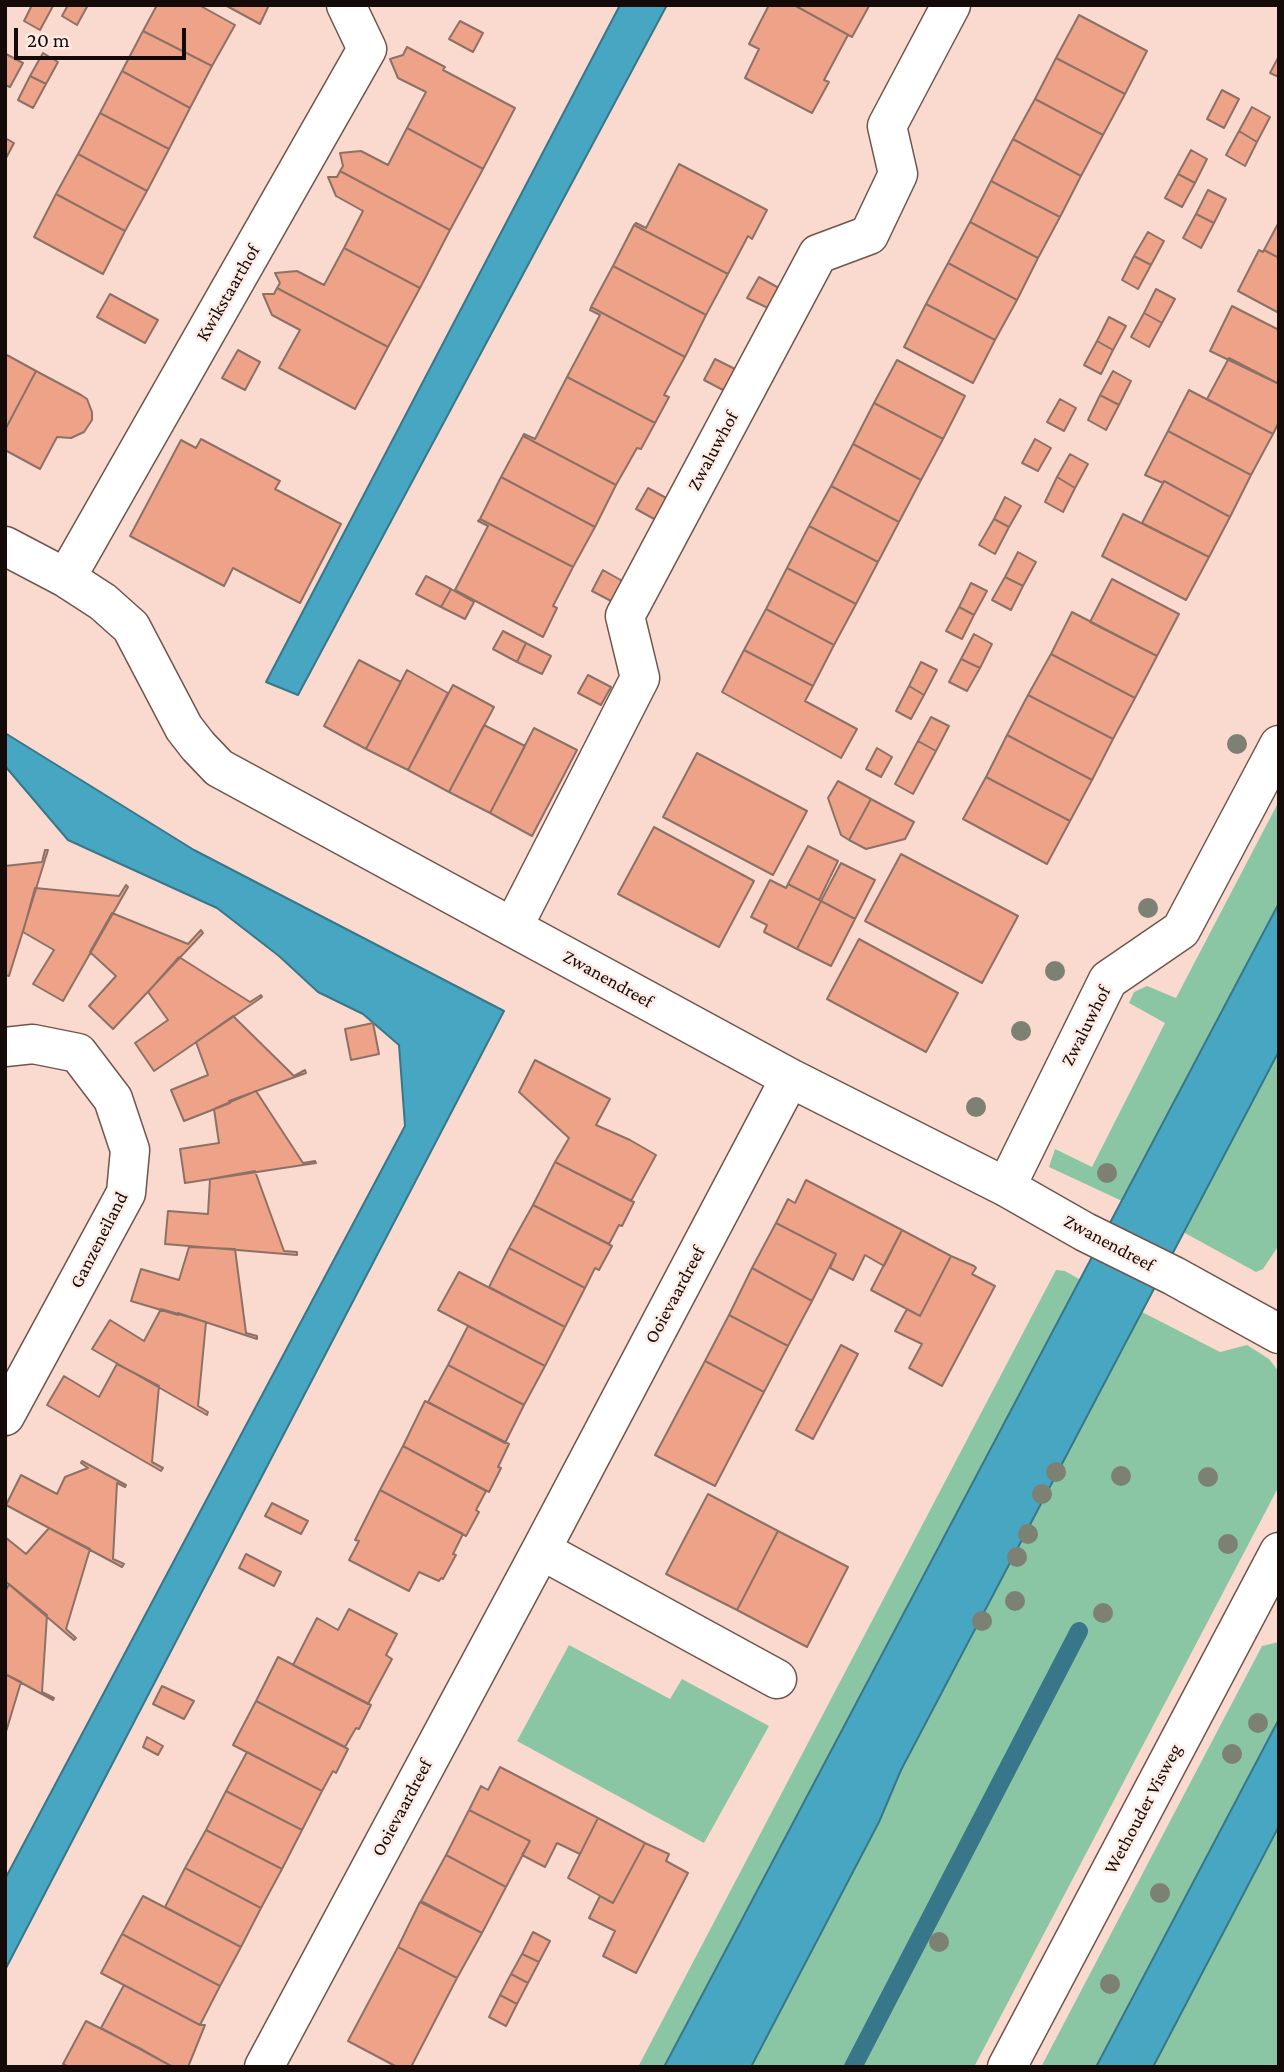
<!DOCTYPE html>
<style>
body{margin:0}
#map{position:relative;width:1284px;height:2072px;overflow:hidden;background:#fadacf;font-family:"Crimson Pro",serif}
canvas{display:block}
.frame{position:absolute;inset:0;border:7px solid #140a07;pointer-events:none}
.scale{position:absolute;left:14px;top:28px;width:172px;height:32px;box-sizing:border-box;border:4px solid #140a07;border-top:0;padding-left:9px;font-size:21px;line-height:24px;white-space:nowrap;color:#140a07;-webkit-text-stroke:5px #feebe4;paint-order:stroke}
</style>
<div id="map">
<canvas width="1284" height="2072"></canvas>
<div class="frame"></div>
<div class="scale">20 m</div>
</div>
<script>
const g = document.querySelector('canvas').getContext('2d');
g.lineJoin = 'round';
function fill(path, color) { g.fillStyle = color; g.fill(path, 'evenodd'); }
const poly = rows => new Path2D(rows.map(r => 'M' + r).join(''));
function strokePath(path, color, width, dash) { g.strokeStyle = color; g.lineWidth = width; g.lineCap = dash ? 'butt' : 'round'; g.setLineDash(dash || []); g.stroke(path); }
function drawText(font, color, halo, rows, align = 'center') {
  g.font = font + ' "Crimson Pro",serif'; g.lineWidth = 5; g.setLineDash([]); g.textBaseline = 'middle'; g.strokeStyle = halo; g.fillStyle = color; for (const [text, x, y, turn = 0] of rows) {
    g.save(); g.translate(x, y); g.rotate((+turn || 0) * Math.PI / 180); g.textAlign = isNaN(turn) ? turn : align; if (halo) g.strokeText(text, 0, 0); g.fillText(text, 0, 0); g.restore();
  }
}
const green = poly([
 [1279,801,1279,903,1122,1201,1049,1167,1055,1149,1092,1167,1165,1023,1129,1003,1134,992,1147,986,1176,998],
 [1279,1051,1279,1245,1263,1269,1256,1272,1183,1232],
 [1056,1270,1065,1271,1081,1280,664,2067,638,2067],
 [1142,1312,1220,1352,1247,1345,1269,1359,1279,1372,1279,1486,974,2067,751,2067,879,1822,901,1770],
 [1279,1642,1279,1719,1096,2067,1041,2067,1262,1646],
 [569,1645,670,1699,682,1679,769,1726,704,1843,517,1741],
 [1279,1826,1279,2067,1153,2067]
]);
const water = poly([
 [620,5,667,5,298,695,266,682,620,5],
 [5,733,194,850,504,1011,5,1970,5,1879,405,1126,399,1045,363,1014,318,992,279,956,217,908,68,840,5,766,5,733],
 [1279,903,1279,1051,901,1770,879,1822,751,2067,664,2067,1279,903],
 [1279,1719,1279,1826,1153,2067,1096,2067,1279,1719]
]);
const stream = poly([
 [853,2067,1079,1631]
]);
const building = poly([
 [32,5,53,6,40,30,24,21,32,5],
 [68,5,88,5,77,25,62,16,68,5],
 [157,5,199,5,235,25,212,66,143,31,157,5],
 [225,5,269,5,260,24,225,5],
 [769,5,794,5,848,35,824,80,829,82,812,113,745,78,759,49,749,44,769,5],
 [794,5,868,5,869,6,852,37,794,5],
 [1079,15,1147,51,1125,94,1056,58,1079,15],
 [460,21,483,33,473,52,449,39,460,21],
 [143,31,212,66,190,108,122,71,143,31],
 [407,47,445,67,443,70,515,108,483,169,407,128,426,92,398,78,390,59,403,55,407,47],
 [43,53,58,62,46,84,30,76,43,53],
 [6,54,23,63,10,87,5,85,6,54],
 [1279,56,1279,77,1270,73,1279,56],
 [1056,58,1125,94,1103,135,1035,99,1056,58],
 [122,71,190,108,169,149,100,113,122,71],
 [30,76,46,84,33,108,18,100,30,76],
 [1222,90,1239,99,1224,128,1207,119,1222,90],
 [1035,99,1103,135,1081,176,1013,139,1035,99],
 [1252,107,1270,117,1257,142,1239,131,1252,107],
 [100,113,169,149,147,191,78,154,100,113],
 [407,128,483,169,450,230,340,171,343,166,340,153,361,151,388,165,407,128],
 [1239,131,1257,142,1245,166,1226,155,1239,131],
 [5,138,14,143,5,160,5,138],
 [1013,139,1081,176,1060,217,991,181,1013,139],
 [1191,150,1207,159,1195,183,1178,174,1191,150],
 [78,154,147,191,125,231,56,194,78,154],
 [679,164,767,210,752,239,748,236,728,274,634,225,636,223,646,228,679,164],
 [340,171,450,230,420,288,344,248,363,211,336,196,328,177,337,177,340,171],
 [1178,174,1195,183,1182,207,1165,198,1178,174],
 [991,181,1060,217,1038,258,970,222,991,181],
 [1208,190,1226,199,1214,223,1196,214,1208,190],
 [56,194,125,231,103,274,34,237,56,194],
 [1196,214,1214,223,1201,248,1183,238,1196,214],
 [970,222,1038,258,1017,300,948,263,970,222],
 [1279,222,1279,258,1264,250,1279,222],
 [634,225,728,274,706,315,613,266,634,225],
 [1148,232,1164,241,1151,265,1134,256,1148,232],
 [344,248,420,288,388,347,277,288,280,283,275,273,297,271,324,285,344,248],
 [1259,250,1263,252,1264,250,1279,258,1279,313,1238,291,1259,250],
 [1134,256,1151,265,1138,289,1122,280,1134,256],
 [948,263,1017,300,995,340,926,304,948,263],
 [613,266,706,315,685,357,591,307,613,266],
 [759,277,779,288,768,308,747,298,759,277],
 [277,288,388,347,355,409,279,368,300,330,272,315,263,294,274,294,277,288],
 [1156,289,1175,299,1162,323,1144,313,1156,289],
 [110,294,158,320,145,343,97,317,110,294],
 [926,304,995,340,973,383,904,347,926,304],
 [1232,306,1279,330,1279,384,1210,351,1232,306],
 [591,307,685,357,664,395,669,397,655,423,567,377,600,315,590,310,591,307],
 [1144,313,1162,323,1149,347,1131,337,1144,313],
 [1109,317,1126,326,1113,350,1097,341,1109,317],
 [1097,341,1113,350,1101,374,1084,365,1097,341],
 [238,350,260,362,245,390,222,378,238,350],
 [5,354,36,371,5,430,5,354],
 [1229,358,1279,384,1279,422,1273,434,1207,399,1229,358],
 [715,359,735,369,725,391,704,380,715,359],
 [897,360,965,396,943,439,874,403,897,360],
 [36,371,81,395,87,399,92,412,92,420,84,432,71,438,57,437,40,469,5,450,5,430,36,371],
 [1113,371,1131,381,1119,405,1100,395,1113,371],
 [567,377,655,423,641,449,637,448,616,485,523,436,524,434,535,439,567,377],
 [1189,390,1273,434,1251,475,1168,431,1189,390],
 [1100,395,1119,405,1106,430,1088,420,1100,395],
 [1060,399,1076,408,1064,431,1047,422,1060,399],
 [874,403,943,439,921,480,853,444,874,403],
 [1168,431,1251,475,1230,517,1164,481,1163,483,1145,475,1168,431],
 [523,436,616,485,595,527,501,477,523,436],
 [201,439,280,481,275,489,341,524,300,603,233,568,224,586,130,536,181,440,196,448,201,439],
 [1035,439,1051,448,1038,471,1022,463,1035,439],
 [853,444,921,480,899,522,831,486,853,444],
 [1070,454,1088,464,1075,488,1057,477,1070,454],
 [501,477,595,527,573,567,480,519,501,477],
 [1057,477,1075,488,1063,512,1045,502,1057,477],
 [1164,481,1230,517,1209,557,1142,523,1164,481],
 [831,486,899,522,878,562,809,526,831,486],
 [648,488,668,499,656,520,636,509,648,488],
 [1005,497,1021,506,1009,527,994,519,1005,497],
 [1123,514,1209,557,1186,600,1102,556,1123,514],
 [480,519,573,567,553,606,557,608,543,637,455,590,488,526,478,521,480,519],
 [994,519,1009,527,995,554,979,545,994,519],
 [809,526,878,562,856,604,787,568,809,526],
 [1018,552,1036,562,1023,586,1005,577,1018,552],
 [787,568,856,604,834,645,766,609,787,568],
 [603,570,624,582,613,602,592,591,603,570],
 [426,576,451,589,441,607,416,594,426,576],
 [1005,577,1023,586,1011,610,992,600,1005,577],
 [1112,579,1179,614,1157,656,1090,622,1112,579],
 [971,583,987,591,974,615,959,607,971,583],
 [451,589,474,602,465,619,441,607,451,589],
 [959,607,974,615,962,639,946,631,959,607],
 [766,609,834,645,813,686,744,650,766,609],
 [1072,612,1157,656,1135,698,1051,654,1072,612],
 [503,631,526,643,517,662,493,649,503,631],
 [974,634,992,644,980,668,961,659,974,634],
 [526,643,551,656,542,674,517,662,526,643],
 [744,650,813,686,805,701,857,729,841,758,722,692,744,650],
 [1051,654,1135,698,1113,739,1028,695,1051,654],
 [961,659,980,668,967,691,949,682,961,659],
 [359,660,401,682,366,749,324,726,359,660],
 [921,662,937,670,924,695,909,686,921,662],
 [407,670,448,693,408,770,366,749,407,670],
 [588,675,611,687,601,705,578,693,588,675],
 [453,685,494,707,449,792,408,770,453,685],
 [909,686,924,695,911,719,896,711,909,686],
 [1028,695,1113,739,1092,780,1007,735,1028,695],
 [931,717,949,726,936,751,918,741,931,717],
 [484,725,525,746,490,813,449,792,484,725],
 [534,728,577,750,532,836,490,813,534,728],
 [1007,735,1092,780,1070,821,986,777,1007,735],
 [918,741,936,751,913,794,895,784,918,741],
 [877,748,892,757,881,777,866,769,877,748],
 [697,753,807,811,773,875,663,817,697,753],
 [986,777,1070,821,1047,864,963,819,986,777],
 [838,781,871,799,849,840,841,835,828,798,838,781],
 [871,799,914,822,905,839,866,849,849,840,871,799],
 [654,827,754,881,719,947,618,894,654,827],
 [808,846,838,861,819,900,788,884,808,846],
 [45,850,48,850,9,976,5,975,5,866,42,862,45,850],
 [901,854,1018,916,982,983,865,921,901,854],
 [841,863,875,880,855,919,821,901,841,863],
 [770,880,786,888,788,884,821,901,797,949,764,932,767,925,751,917,770,880],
 [126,885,128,887,63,1001,33,984,54,950,23,932,35,888,119,896,126,885],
 [821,901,855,919,831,966,797,949,821,901],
 [112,913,188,944,201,930,203,933,113,1029,89,1006,116,976,90,952,112,913],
 [859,939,958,993,926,1052,827,999,859,939],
 [179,957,250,1002,261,995,262,997,154,1071,135,1043,168,1020,148,992,179,957],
 [233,1016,294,1076,305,1070,306,1073,229,1101,230,1103,184,1121,171,1090,208,1075,196,1042,233,1016],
 [373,1023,379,1054,351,1060,345,1029,373,1023],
 [535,1060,610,1099,596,1125,630,1140,656,1155,631,1201,555,1162,569,1138,519,1092,535,1060],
 [256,1091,303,1163,315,1161,316,1163,185,1183,180,1149,219,1143,214,1109,256,1091],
 [555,1162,634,1202,622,1226,619,1225,609,1244,533,1205,555,1162],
 [255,1171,284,1251,297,1252,297,1255,165,1244,168,1211,208,1214,210,1179,255,1171],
 [806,1180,902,1230,884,1266,865,1255,853,1280,830,1268,836,1254,776,1223,788,1199,795,1203,806,1180],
 [533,1205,612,1246,599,1270,595,1268,585,1288,509,1248,533,1205],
 [776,1223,836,1254,812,1301,752,1268,776,1223],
 [902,1230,951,1256,920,1316,871,1290,902,1230],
 [189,1247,235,1249,246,1333,257,1336,257,1339,178,1313,178,1315,131,1301,141,1269,179,1280,189,1247],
 [509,1248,585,1288,565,1327,489,1287,509,1248],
 [951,1256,974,1266,976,1268,972,1274,995,1286,942,1386,909,1368,922,1344,895,1331,907,1309,920,1316,951,1256],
 [752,1268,812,1301,788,1346,729,1315,752,1268],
 [459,1272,565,1327,545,1366,438,1310,459,1272],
 [161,1309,206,1322,198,1406,208,1412,207,1415,92,1349,110,1320,144,1341,161,1309],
 [729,1315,788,1346,764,1392,705,1361,729,1315],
 [468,1326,545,1366,524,1405,448,1365,468,1326],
 [841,1345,858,1354,813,1439,796,1430,841,1345],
 [705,1361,764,1392,715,1486,655,1455,705,1361],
 [117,1364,159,1386,152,1462,163,1468,161,1471,47,1405,64,1376,99,1397,117,1364],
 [448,1365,524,1405,505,1443,428,1402,448,1365],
 [425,1401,509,1444,498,1467,501,1468,489,1492,403,1446,425,1401],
 [403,1446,486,1491,476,1510,479,1512,466,1536,380,1490,403,1446],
 [82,1461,126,1485,125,1487,117,1483,113,1559,124,1564,122,1567,6,1505,21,1475,57,1494,65,1477,88,1468,81,1463,82,1461],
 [380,1490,463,1534,453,1554,456,1555,443,1579,441,1578,439,1581,419,1572,409,1591,349,1560,359,1541,355,1540,380,1490],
 [708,1494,778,1531,737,1610,666,1574,708,1494],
 [272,1503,308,1521,301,1534,265,1516,272,1503],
 [49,1528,90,1549,66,1629,76,1638,74,1640,5,1581,5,1537,26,1554,49,1528],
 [778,1531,848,1567,807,1647,737,1610,778,1531],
 [246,1554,281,1572,274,1586,239,1568,246,1554],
 [9,1584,47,1615,42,1692,54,1698,53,1700,5,1674,5,1592,9,1584],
 [349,1609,397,1634,386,1655,392,1659,368,1704,293,1665,317,1618,338,1630,349,1609],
 [278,1657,371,1705,359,1729,356,1728,345,1747,256,1701,278,1657],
 [5,1674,21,1682,5,1735,5,1674],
 [162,1686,194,1701,184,1719,153,1704,162,1686],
 [256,1701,348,1749,336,1773,333,1771,322,1791,233,1745,256,1701],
 [147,1737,163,1746,158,1755,143,1747,147,1737],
 [247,1752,322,1791,302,1830,226,1791,247,1752],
 [500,1767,598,1818,580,1854,557,1843,545,1867,522,1855,530,1841,469,1810,481,1786,488,1790,500,1767],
 [226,1791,302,1830,282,1869,206,1830,226,1791],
 [469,1810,530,1841,506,1887,446,1855,469,1810],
 [598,1818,645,1843,613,1903,568,1878,598,1818],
 [206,1830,282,1869,261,1908,185,1868,206,1830],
 [645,1843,669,1854,666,1861,688,1873,636,1973,603,1956,615,1931,589,1918,600,1896,613,1903,645,1843],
 [446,1855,506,1887,482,1933,421,1901,446,1855],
 [185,1868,261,1908,241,1947,165,1907,185,1868],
 [143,1896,241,1947,220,1986,122,1934,143,1896],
 [420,1902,482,1933,457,1978,398,1947,420,1902],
 [533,1932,550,1941,539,1962,522,1954,533,1932],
 [122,1934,220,1986,200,2025,101,1973,122,1934],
 [398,1947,457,1978,411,2067,397,2067,348,2041,398,1947],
 [522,1954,539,1962,528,1983,511,1974,522,1954],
 [511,1974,528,1983,517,2004,500,1995,511,1974],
 [124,1985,200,2025,205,2025,188,2067,173,2067,101,2028,124,1985],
 [500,1995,517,2004,506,2026,489,2017,500,1995],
 [86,2021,143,2050,173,2067,69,2067,63,2064,86,2021]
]);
const minor = poly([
 [5,546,66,578,103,602,131,627,184,728,198,746,219,768,790,1078,1006,1187,1085,1232,1174,1276,1279,1334],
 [66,578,367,49,346,5],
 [513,927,640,678,625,616,818,254,869,235,898,174,887,126,951,5],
 [5,1047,33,1044,78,1053,113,1099,130,1150,126,1193,5,1416],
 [1006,1187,1108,980,1181,930,1279,745],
 [541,1550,777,1679],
 [264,2067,541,1550,790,1078]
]);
const tertiary = poly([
 [1007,2067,1279,1552]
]);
const trees = [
 [1237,744],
 [1148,908],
 [1055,971],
 [1021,1031],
 [976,1107],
 [1107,1173],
 [1056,1472],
 [1121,1476],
 [1208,1477],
 [1042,1494],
 [1028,1534],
 [1228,1544],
 [1017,1557],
 [1015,1601],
 [1103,1613],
 [982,1621],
 [1258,1723],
 [1232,1754],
 [1160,1893],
 [939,1942],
 [1110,1984]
];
const streetNames = [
 ["Kwikstaarthof",228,293,-60],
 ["Zwaluwhof",713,451,-62],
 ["Zwanendreef",608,979,29],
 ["Zwaluwhof",1086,1026,-63],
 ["Ganzeneiland",99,1240,-63],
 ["Zwanendreef",1109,1243,28],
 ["Ooievaardreef",675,1295,-62],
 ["Ooievaardreef",402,1808,-62],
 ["Wethouder Visweg",1143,1809,-62]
];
fill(green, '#8bc6a4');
fill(water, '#47a6c2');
strokePath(water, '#38778a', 2);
strokePath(stream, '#38778a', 18);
fill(building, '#eea388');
strokePath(building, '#8d7167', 2);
strokePath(minor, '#6f554b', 41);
strokePath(tertiary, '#6f554b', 41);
strokePath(minor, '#fff', 38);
strokePath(tertiary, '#fff', 38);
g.fillStyle = '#7d8173';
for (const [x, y] of trees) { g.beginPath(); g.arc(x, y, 10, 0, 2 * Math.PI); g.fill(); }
drawText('19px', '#140a07', '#feebe4', streetNames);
</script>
